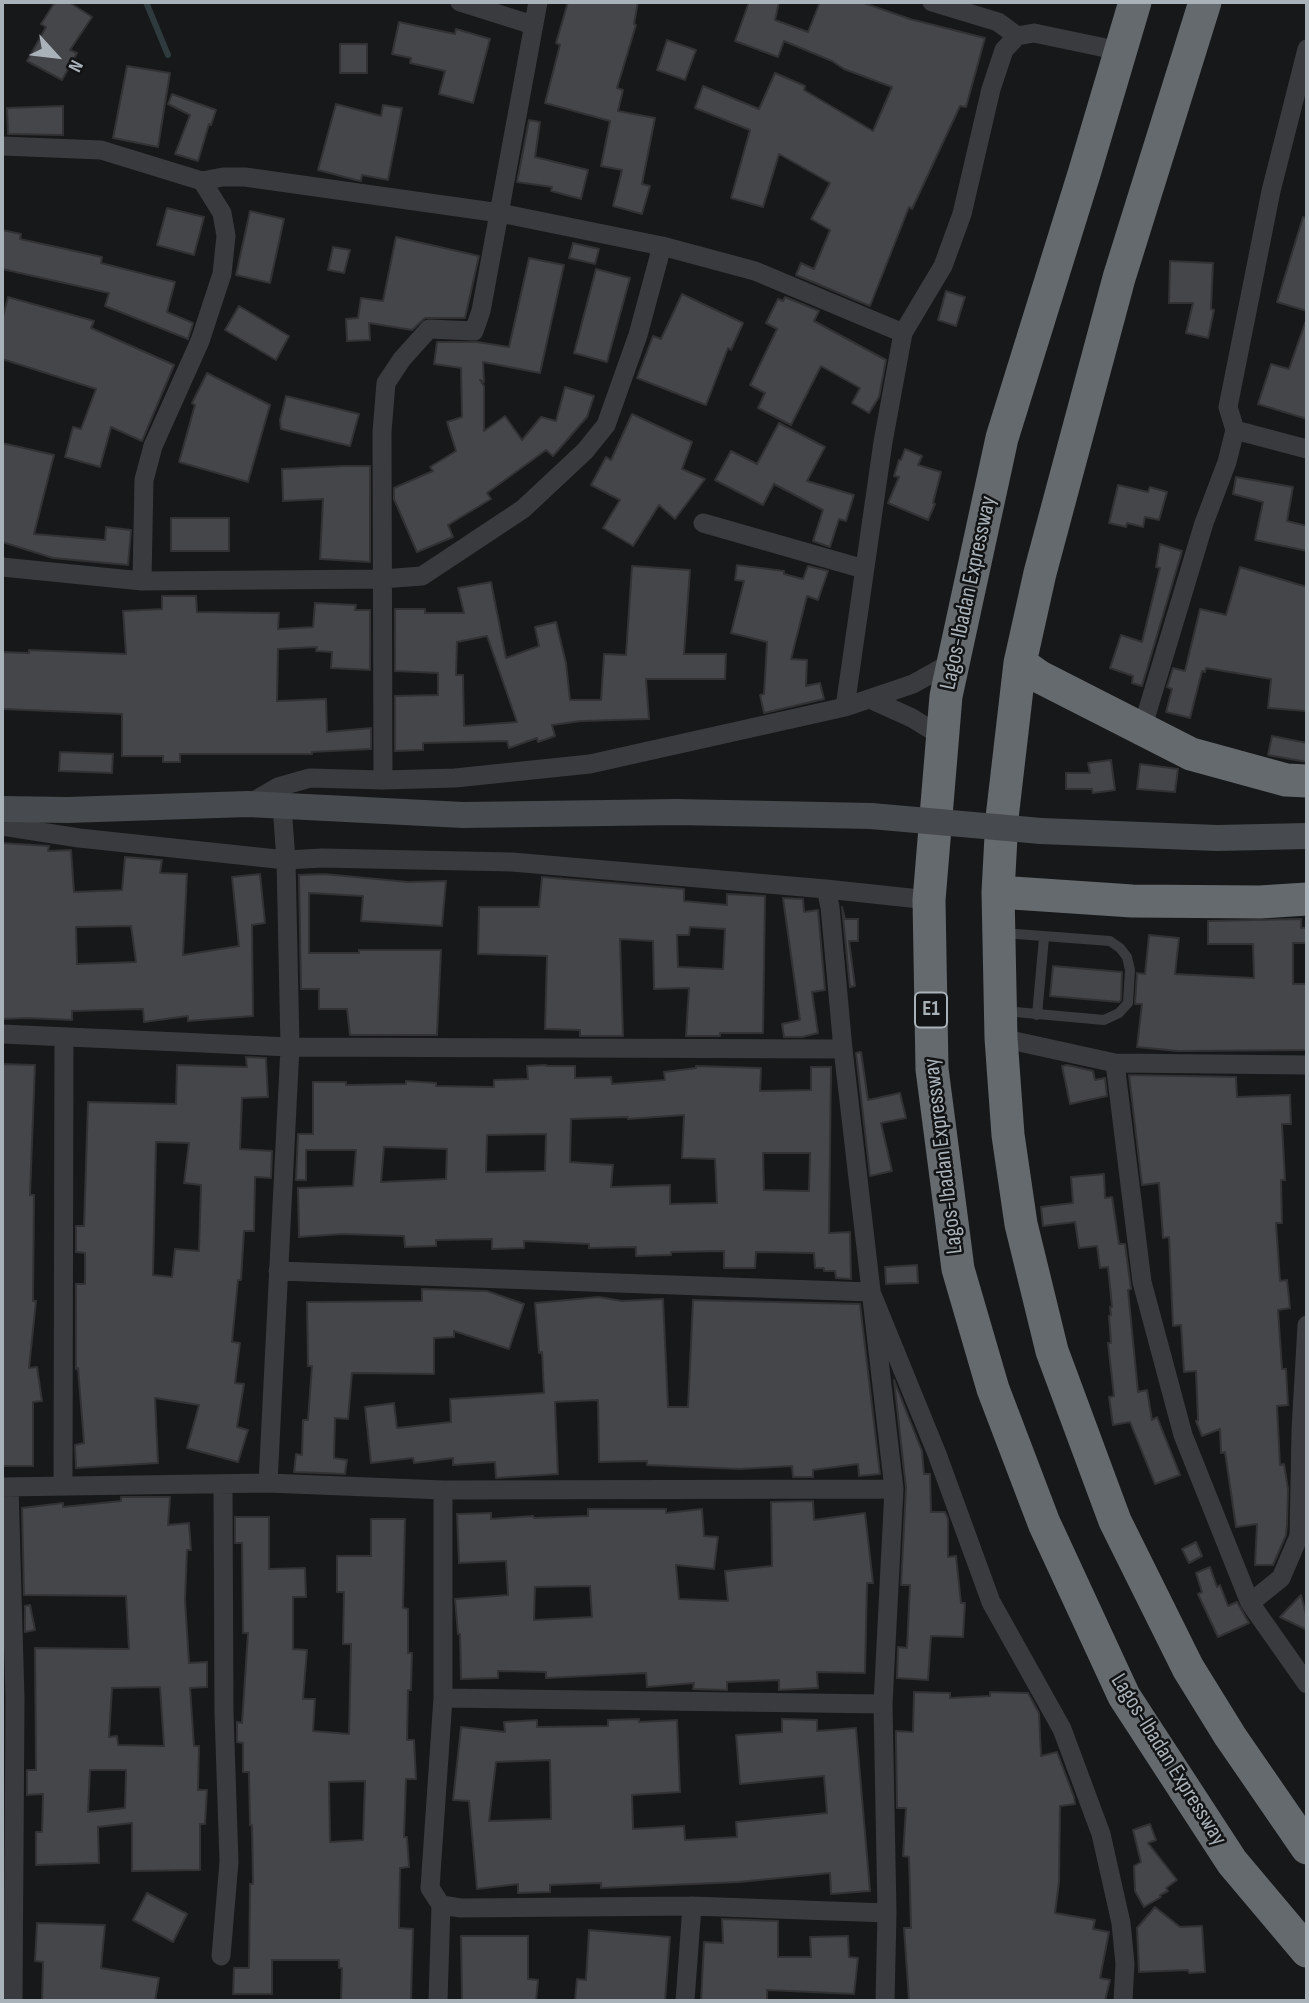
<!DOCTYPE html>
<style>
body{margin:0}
#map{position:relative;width:1309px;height:2003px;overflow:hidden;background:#171819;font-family:"Sofia Sans Condensed",sans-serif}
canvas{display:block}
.frame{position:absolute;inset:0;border:4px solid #aab2b9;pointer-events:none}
.north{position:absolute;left:21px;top:21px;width:70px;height:70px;-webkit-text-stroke:5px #121314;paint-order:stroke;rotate:117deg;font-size:19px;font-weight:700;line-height:28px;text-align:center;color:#aab2b9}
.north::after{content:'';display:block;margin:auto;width:24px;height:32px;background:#aab2b9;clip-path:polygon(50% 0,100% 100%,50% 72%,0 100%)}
</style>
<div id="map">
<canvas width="1309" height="2003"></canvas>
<div class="frame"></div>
<div class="north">N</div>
</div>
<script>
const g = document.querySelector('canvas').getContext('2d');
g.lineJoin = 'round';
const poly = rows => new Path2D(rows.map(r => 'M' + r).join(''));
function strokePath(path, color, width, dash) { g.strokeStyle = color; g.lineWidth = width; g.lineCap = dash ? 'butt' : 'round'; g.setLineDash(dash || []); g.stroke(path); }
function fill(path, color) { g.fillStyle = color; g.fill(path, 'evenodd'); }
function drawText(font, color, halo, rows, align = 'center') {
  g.font = font + ' "Sofia Sans Condensed",sans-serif'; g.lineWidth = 5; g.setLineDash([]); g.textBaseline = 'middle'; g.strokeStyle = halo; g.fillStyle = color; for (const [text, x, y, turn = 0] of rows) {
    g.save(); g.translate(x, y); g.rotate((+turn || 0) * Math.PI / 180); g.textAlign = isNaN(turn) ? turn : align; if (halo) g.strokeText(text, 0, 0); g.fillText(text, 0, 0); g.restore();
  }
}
const stream = poly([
 [146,2,168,55]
]);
const building = poly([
 [55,2,69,2,92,17,70,50,77,53,62,80,27,61,46,27,41,24,55,2],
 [568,2,638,2,634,24,636,25,617,88,623,90,618,111,655,118,642,184,650,186,642,214,613,206,622,170,601,166,610,121,545,103,560,45,556,43,568,2],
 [749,2,779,2,775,20,808,32,820,2,861,2,910,19,985,38,966,107,960,106,912,209,909,207,870,306,796,275,801,263,814,269,830,230,811,219,830,183,779,154,763,207,731,198,750,130,695,108,703,86,759,109,775,73,805,86,804,90,873,131,892,87,844,69,832,61,784,41,778,57,735,41,749,2],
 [399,22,455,34,456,29,490,39,473,103,439,94,445,71,410,63,411,58,392,54,399,22],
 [667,40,696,50,685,80,657,70,667,40],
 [340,44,367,44,367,73,340,73,340,44],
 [127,66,170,73,158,147,113,138,127,66],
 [172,94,216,110,211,125,209,124,198,161,175,154,190,115,168,104,172,94],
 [336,104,381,116,383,105,402,108,388,180,362,175,361,181,356,180,318,170,336,104],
 [63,106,63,135,8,134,7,108,63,106],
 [529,120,540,122,535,157,588,170,581,199,551,191,552,187,517,182,529,120],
 [167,208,204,217,194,255,157,245,167,208],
 [250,211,284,219,270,283,236,275,250,211],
 [1303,217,1307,218,1307,311,1277,302,1303,217],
 [2,230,21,234,20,239,102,257,101,263,175,282,167,312,193,323,188,339,105,306,109,293,2,269,2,230],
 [396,237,479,256,465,318,425,318,412,330,369,323,370,340,347,341,346,319,358,318,361,298,383,301,396,237],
 [573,243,599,249,595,264,569,258,573,243],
 [333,247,350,250,344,273,328,270,333,247],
 [529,258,564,265,540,373,483,362,484,382,480,380,484,386,484,431,505,416,522,440,541,417,556,421,565,387,594,396,587,417,553,456,546,450,487,493,491,499,448,525,453,537,417,552,394,499,394,488,433,471,430,467,456,451,447,422,462,417,461,368,434,364,437,342,477,342,509,347,529,258],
 [1170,261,1213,263,1211,309,1214,310,1208,338,1186,333,1193,303,1169,303,1170,261],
 [596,269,630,278,607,362,574,353,596,269],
 [946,291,965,297,956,326,938,320,946,291],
 [682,294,743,323,731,350,728,348,706,405,637,378,653,336,661,339,682,294],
 [8,297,94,321,91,328,174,365,142,441,111,427,100,467,65,457,73,427,81,429,96,389,2,359,2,321,8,297],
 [785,297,819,311,814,321,886,360,879,397,869,413,852,403,860,388,821,366,791,425,758,408,765,393,750,385,777,329,766,323,778,299,783,301,785,297],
 [239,306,289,336,276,360,225,330,239,306],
 [1305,323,1307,324,1307,419,1258,404,1271,364,1289,369,1305,323],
 [207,373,270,405,248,482,179,462,195,405,192,403,207,373],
 [286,396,359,414,350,446,281,429,280,420,286,396],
 [632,414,692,442,682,469,705,479,675,519,659,505,633,546,603,528,620,500,591,485,606,457,611,460,632,414],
 [779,423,825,447,807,481,854,495,846,521,839,519,830,547,813,541,823,510,774,484,763,505,715,480,731,451,757,464,779,423],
 [2,443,54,455,34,534,105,540,106,527,131,530,128,565,53,558,2,542,2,443],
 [905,449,922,456,918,465,941,472,933,503,935,504,928,520,888,503,899,477,894,476,899,460,901,460,905,449],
 [344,466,370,466,370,562,320,559,323,499,283,501,282,469,344,466],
 [1236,477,1293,487,1287,521,1307,526,1307,551,1255,540,1263,502,1233,494,1236,477],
 [1118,485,1148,492,1150,487,1167,492,1159,520,1145,517,1143,527,1127,523,1126,527,1109,523,1118,485],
 [171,518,229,518,229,551,171,551,171,518],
 [1160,544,1182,551,1142,686,1132,683,1133,676,1110,668,1121,635,1142,642,1160,568,1156,567,1160,544],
 [737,565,784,571,784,574,803,579,808,566,828,571,818,600,807,596,791,659,807,660,806,686,820,683,824,699,764,713,760,695,764,694,767,642,731,633,744,581,735,580,737,565],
 [632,566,690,570,684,654,726,654,725,679,646,679,649,719,581,721,552,725,555,736,538,742,537,738,509,748,507,741,423,743,423,750,395,751,395,696,438,695,438,673,395,671,395,609,425,609,425,613,464,613,458,588,491,582,506,658,539,646,535,627,556,622,566,663,570,700,601,700,604,654,626,655,632,566],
 [487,636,517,722,464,726,463,675,456,675,457,642,487,636],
 [1240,567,1307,587,1306,711,1268,708,1271,679,1206,668,1205,672,1202,671,1190,718,1166,712,1172,689,1167,687,1173,668,1185,671,1200,609,1226,615,1240,567],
 [162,596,196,596,197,612,279,613,278,629,313,627,315,603,356,605,355,610,370,610,370,670,331,668,332,652,316,651,317,647,278,649,277,701,326,699,327,732,371,728,371,749,312,752,312,754,180,754,180,762,163,762,163,756,122,756,122,714,2,709,2,652,29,653,29,650,126,654,123,611,162,609,162,596],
 [1272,736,1307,743,1307,762,1268,755,1272,736],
 [60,752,113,754,112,773,59,771,60,752],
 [1111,760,1115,790,1093,793,1092,789,1066,789,1066,773,1090,773,1088,763,1111,760],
 [1140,764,1178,769,1175,792,1137,789,1140,764],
 [2,843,49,846,48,851,71,850,74,892,122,890,125,857,162,860,160,873,187,874,183,955,239,946,232,877,260,874,265,923,252,925,253,1016,188,1021,188,1016,144,1022,143,1009,72,1011,72,1020,28,1018,2,1019,2,843],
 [131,926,136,962,77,964,76,927,131,926],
 [324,874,408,882,446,881,442,926,361,921,363,896,309,893,309,953,359,953,359,950,441,950,437,1035,350,1035,347,1009,319,1009,319,989,301,989,299,875,324,874],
 [542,877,684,889,684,901,727,905,727,894,765,896,763,1033,720,1033,720,1036,686,1036,689,988,654,989,653,941,620,939,623,1036,580,1036,580,1030,545,1029,547,956,478,954,479,907,539,907,542,877],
 [690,927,725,929,723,969,678,967,677,935,689,935,690,927],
 [783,898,803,899,804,912,818,910,825,990,812,992,818,1033,802,1037,784,1037,782,1024,800,1020,783,898],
 [842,907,845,919,858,919,858,941,849,941,855,986,850,987,842,907],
 [1301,919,1301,928,1307,928,1307,943,1293,943,1293,984,1307,984,1307,1050,1178,1051,1137,1047,1142,1004,1135,1004,1137,973,1145,974,1149,935,1179,938,1175,974,1254,978,1253,944,1208,944,1208,921,1301,919],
 [1053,966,1122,972,1121,1000,1119,1002,1050,996,1053,966],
 [861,1052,868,1100,900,1093,906,1118,881,1123,892,1171,870,1176,856,1053,861,1052],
 [246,1057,266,1058,268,1097,242,1098,240,1149,272,1151,271,1178,255,1177,254,1231,244,1231,241,1280,238,1280,232,1342,240,1343,235,1383,244,1384,237,1427,248,1430,238,1462,187,1448,199,1405,155,1398,158,1463,76,1468,75,1445,84,1443,78,1368,76,1369,76,1284,85,1284,85,1253,76,1252,76,1226,84,1226,88,1102,176,1104,177,1065,247,1067,246,1057],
 [156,1142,189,1143,184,1183,201,1185,199,1251,175,1249,172,1277,153,1275,156,1142],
 [2,1064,35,1065,30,1195,34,1195,33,1301,36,1301,29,1368,37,1367,42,1401,33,1402,33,1466,2,1466,2,1064],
 [546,1065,546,1066,575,1066,575,1078,611,1077,612,1084,665,1080,664,1072,696,1068,696,1066,761,1068,760,1091,811,1090,811,1067,831,1067,829,1233,850,1232,851,1279,836,1278,835,1271,824,1271,824,1268,815,1268,814,1253,756,1252,755,1268,724,1268,724,1251,671,1252,671,1255,636,1256,636,1247,589,1248,589,1244,524,1241,524,1248,492,1249,492,1239,436,1240,436,1246,405,1247,404,1236,342,1234,299,1237,298,1188,353,1186,356,1150,306,1150,306,1180,296,1180,298,1134,313,1134,313,1082,346,1082,346,1085,406,1084,406,1081,436,1083,436,1086,494,1087,494,1080,528,1079,527,1066,546,1065],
 [684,1115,682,1158,715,1159,717,1203,670,1204,670,1185,611,1187,613,1165,570,1162,571,1119,628,1117,628,1119,684,1115],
 [546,1134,545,1171,486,1172,487,1135,546,1134],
 [384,1147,447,1149,446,1179,381,1182,384,1147],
 [763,1153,810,1153,809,1191,764,1190,763,1153],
 [1067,1065,1093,1071,1095,1080,1105,1078,1107,1096,1070,1104,1062,1066,1067,1065],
 [1129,1075,1236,1077,1237,1097,1290,1095,1291,1124,1282,1124,1285,1180,1281,1180,1282,1223,1276,1223,1280,1281,1287,1280,1290,1308,1278,1310,1282,1369,1286,1369,1288,1405,1277,1406,1280,1465,1284,1464,1288,1489,1287,1524,1286,1535,1273,1565,1255,1565,1257,1524,1236,1527,1225,1452,1221,1453,1220,1429,1202,1436,1196,1421,1198,1420,1196,1371,1184,1372,1181,1325,1173,1326,1169,1237,1163,1238,1159,1183,1142,1185,1129,1075],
 [1104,1174,1105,1198,1112,1197,1119,1244,1125,1244,1131,1289,1128,1290,1138,1392,1147,1390,1152,1420,1157,1417,1180,1475,1155,1484,1130,1422,1113,1425,1109,1397,1114,1396,1108,1343,1111,1343,1109,1316,1111,1315,1110,1307,1112,1307,1108,1267,1100,1268,1097,1246,1079,1248,1075,1222,1043,1226,1041,1207,1073,1203,1071,1177,1104,1174],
 [917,1265,918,1283,886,1284,885,1267,917,1265],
 [422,1289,487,1291,524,1304,509,1349,454,1331,454,1337,434,1338,434,1374,352,1373,348,1419,335,1418,334,1458,347,1460,345,1474,294,1472,296,1454,302,1455,303,1420,308,1420,312,1366,308,1366,307,1302,422,1301,422,1289],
 [599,1297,622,1301,663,1299,668,1407,688,1407,693,1300,860,1304,880,1474,859,1476,858,1464,813,1470,813,1477,793,1477,792,1466,740,1469,647,1465,647,1461,599,1462,598,1400,555,1402,558,1474,496,1478,495,1462,453,1465,453,1458,414,1463,413,1458,371,1463,365,1407,394,1403,397,1428,451,1422,450,1399,544,1393,542,1352,539,1353,535,1303,599,1297],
 [894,1380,922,1451,924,1474,930,1474,931,1512,945,1512,948,1519,948,1557,956,1556,961,1603,965,1603,963,1637,931,1636,928,1680,897,1678,898,1647,907,1648,910,1585,901,1585,906,1488,894,1380],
 [121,1497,170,1497,168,1525,189,1523,191,1550,187,1550,185,1600,189,1663,207,1662,207,1687,190,1688,194,1746,199,1746,198,1790,207,1790,205,1824,200,1824,200,1870,132,1871,132,1823,98,1827,99,1863,36,1865,36,1832,42,1832,43,1794,27,1795,27,1770,36,1770,35,1648,129,1649,126,1596,24,1595,22,1508,63,1503,63,1507,121,1501,121,1497],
 [160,1687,164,1746,118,1745,117,1736,109,1737,112,1688,160,1687],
 [90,1770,126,1770,125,1808,88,1812,90,1770],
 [813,1501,814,1520,865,1513,873,1583,867,1583,865,1673,817,1672,818,1688,779,1690,779,1680,727,1682,727,1690,693,1689,694,1683,647,1687,646,1673,546,1678,546,1672,498,1671,498,1678,461,1679,460,1634,458,1634,455,1599,508,1595,506,1561,459,1563,457,1514,491,1513,491,1519,533,1516,534,1518,588,1516,588,1509,666,1509,666,1513,702,1509,704,1536,718,1537,714,1569,676,1565,679,1599,728,1601,725,1571,772,1566,771,1502,813,1501],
 [590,1586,592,1617,534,1620,535,1587,590,1586],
 [235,1517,269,1517,269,1569,305,1568,306,1597,293,1597,293,1649,307,1650,303,1699,315,1699,313,1731,349,1734,351,1644,343,1644,344,1592,337,1592,337,1556,371,1556,371,1519,405,1519,403,1608,408,1609,408,1653,412,1653,411,1690,408,1690,407,1740,414,1740,416,1779,406,1779,404,1837,407,1837,409,1867,400,1868,399,1928,413,1929,411,2001,341,2001,342,1968,339,1968,339,1960,272,1960,272,1994,233,1994,234,1968,249,1968,250,1884,253,1884,252,1825,250,1825,249,1772,243,1772,243,1743,237,1742,237,1722,242,1723,248,1633,243,1633,242,1543,235,1543,235,1517],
 [365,1781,363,1840,330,1842,329,1782,365,1781],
 [1196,1542,1202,1556,1189,1563,1182,1549,1196,1542],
 [1210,1567,1217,1587,1220,1585,1228,1606,1237,1602,1249,1623,1218,1637,1198,1594,1202,1592,1196,1573,1210,1567],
 [1301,1595,1307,1618,1307,1630,1280,1617,1301,1595],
 [30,1605,35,1630,25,1632,25,1606,30,1605],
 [914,1692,950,1693,950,1698,990,1696,990,1692,1028,1693,1039,1713,1041,1756,1057,1752,1074,1797,1075,1804,1060,1806,1059,1882,1055,1913,1095,1920,1093,1929,1109,1932,1100,1978,1110,1980,1105,2001,909,2001,904,1928,911,1928,909,1857,903,1856,906,1808,897,1808,896,1739,896,1731,913,1732,914,1692],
 [639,1719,639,1722,677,1720,680,1792,632,1795,633,1829,684,1826,685,1840,737,1837,736,1822,827,1813,824,1776,740,1784,736,1735,782,1732,782,1719,817,1720,817,1731,856,1728,870,1891,831,1894,830,1873,739,1882,601,1888,601,1883,550,1885,550,1892,518,1893,518,1884,477,1889,469,1801,453,1800,461,1727,505,1732,504,1722,537,1720,537,1727,608,1726,608,1720,639,1719],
 [550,1760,551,1819,489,1821,496,1762,550,1760],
 [1150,1824,1156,1840,1148,1843,1177,1880,1166,1888,1168,1891,1160,1895,1161,1897,1144,1907,1135,1891,1134,1866,1141,1862,1133,1830,1150,1824],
 [147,1893,187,1914,173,1942,133,1920,147,1893],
 [1155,1907,1180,1927,1202,1926,1205,1972,1189,1973,1188,1970,1139,1972,1137,1928,1155,1907],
 [722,1919,778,1921,778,1957,811,1957,810,1937,848,1936,849,1957,858,1958,854,1994,767,1990,767,2001,701,2001,704,1942,723,1943,722,1919],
 [37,1923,105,1925,101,1968,159,1978,155,2001,42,2001,43,1962,35,1961,37,1923],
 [589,1930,670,1937,665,2001,575,2001,577,1979,586,1980,589,1930],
 [461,1936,528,1936,528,1979,538,1980,536,2001,462,2001,461,1936]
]);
const lane = poly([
 [1003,933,1110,941,1120,948,1127,957,1130,970,1128,1003,1119,1013,1104,1020,1004,1011],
 [1037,1015,1044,938]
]);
const street = poly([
 [460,2,533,25],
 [932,2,998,22,1017,36],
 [2,146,101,150,202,181,223,177,245,177,500,213,662,246,755,271,903,333],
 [1235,430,1307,449],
 [703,523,864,569],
 [2,567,142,581,382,579,422,576,523,509,585,451,606,425,638,335,662,246],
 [142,581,144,480,153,446,200,341,222,274,226,236,222,213,202,181],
 [870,699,912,718,944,738],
 [845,707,883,442,903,333,943,266,962,214,991,89,1004,50,1017,36,1034,33,1120,51],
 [1142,729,1204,523,1227,462,1235,430,1228,407,1271,191,1307,49],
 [383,780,382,432,386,383,402,359,429,329,474,331,481,311,538,2],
 [249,804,278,787,310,778,383,780,455,778,590,764,845,707,913,684,954,661],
 [2,826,79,838,286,860,322,858,512,862,826,889,929,900],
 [826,889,830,907,843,1049,894,1489,883,1704,887,1913,885,2001],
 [2,1034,290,1047,843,1049],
 [1001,1038,1115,1063,1307,1065],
 [1115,1063,1142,1282,1183,1435,1250,1603,1307,1684],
 [278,1271,871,1292,937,1454,991,1602,1062,1729,1101,1834,1121,1923,1125,1964,1123,2001],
 [268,1483,290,1047,286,860,282,806],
 [63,1485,64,1039],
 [2,1487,268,1483,443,1490,894,1489],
 [9,1487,15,1699,13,2001],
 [1250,1603,1281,1578,1299,1536,1301,1430,1307,1325],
 [443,1698,883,1704],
 [441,1905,461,1908,692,1906,887,1913],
 [221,1956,229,1862,224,1713,223,1485],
 [438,2001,441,1905,430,1888,443,1698,443,1490],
 [685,2001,692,1906]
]);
const secondary = poly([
 [2,809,67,810,248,804,463,815,677,812,871,816],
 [1041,831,1217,838,1307,836]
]);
const highway = poly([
 [1135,2,1084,174,1002,438,946,696,929,900,932,1069,958,1269,993,1389,1044,1523,1124,1696,1232,1862,1307,1951],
 [1205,2,1119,278,1040,573,1020,663,1002,818,998,892,1001,1038,1008,1135,1021,1224,1052,1351,1115,1521,1188,1668,1230,1736,1307,1848],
 [1020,663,1040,677,1191,754,1286,780,1307,781],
 [998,892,1132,901,1260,902,1307,899]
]);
const secondaryBridge = poly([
 [871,816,1041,831]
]);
const shields = [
 [931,1010,32]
];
const shieldNames = [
 ["E1",931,1010]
];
const streetNames = [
 ["Lagos-Ibadan Expressway",969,593,-78],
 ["Lagos-Ibadan Expressway",944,1156,-97],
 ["Lagos-Ibadan Expressway",1168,1760,58]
];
strokePath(stream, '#2e3a3d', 6);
fill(building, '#444649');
strokePath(building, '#323235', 2);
strokePath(lane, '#393b3e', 10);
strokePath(street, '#393b3e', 19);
strokePath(secondary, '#474a4e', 26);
strokePath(highway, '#656a6f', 33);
strokePath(secondaryBridge, '#474a4e', 26);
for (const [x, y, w] of shields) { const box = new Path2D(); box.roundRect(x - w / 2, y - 17.5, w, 35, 5); g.fillStyle = '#121314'; g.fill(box); strokePath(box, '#aab2b9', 2); }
drawText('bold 21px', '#aab2b9', null, shieldNames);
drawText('23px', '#aab2b9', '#121314', streetNames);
</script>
